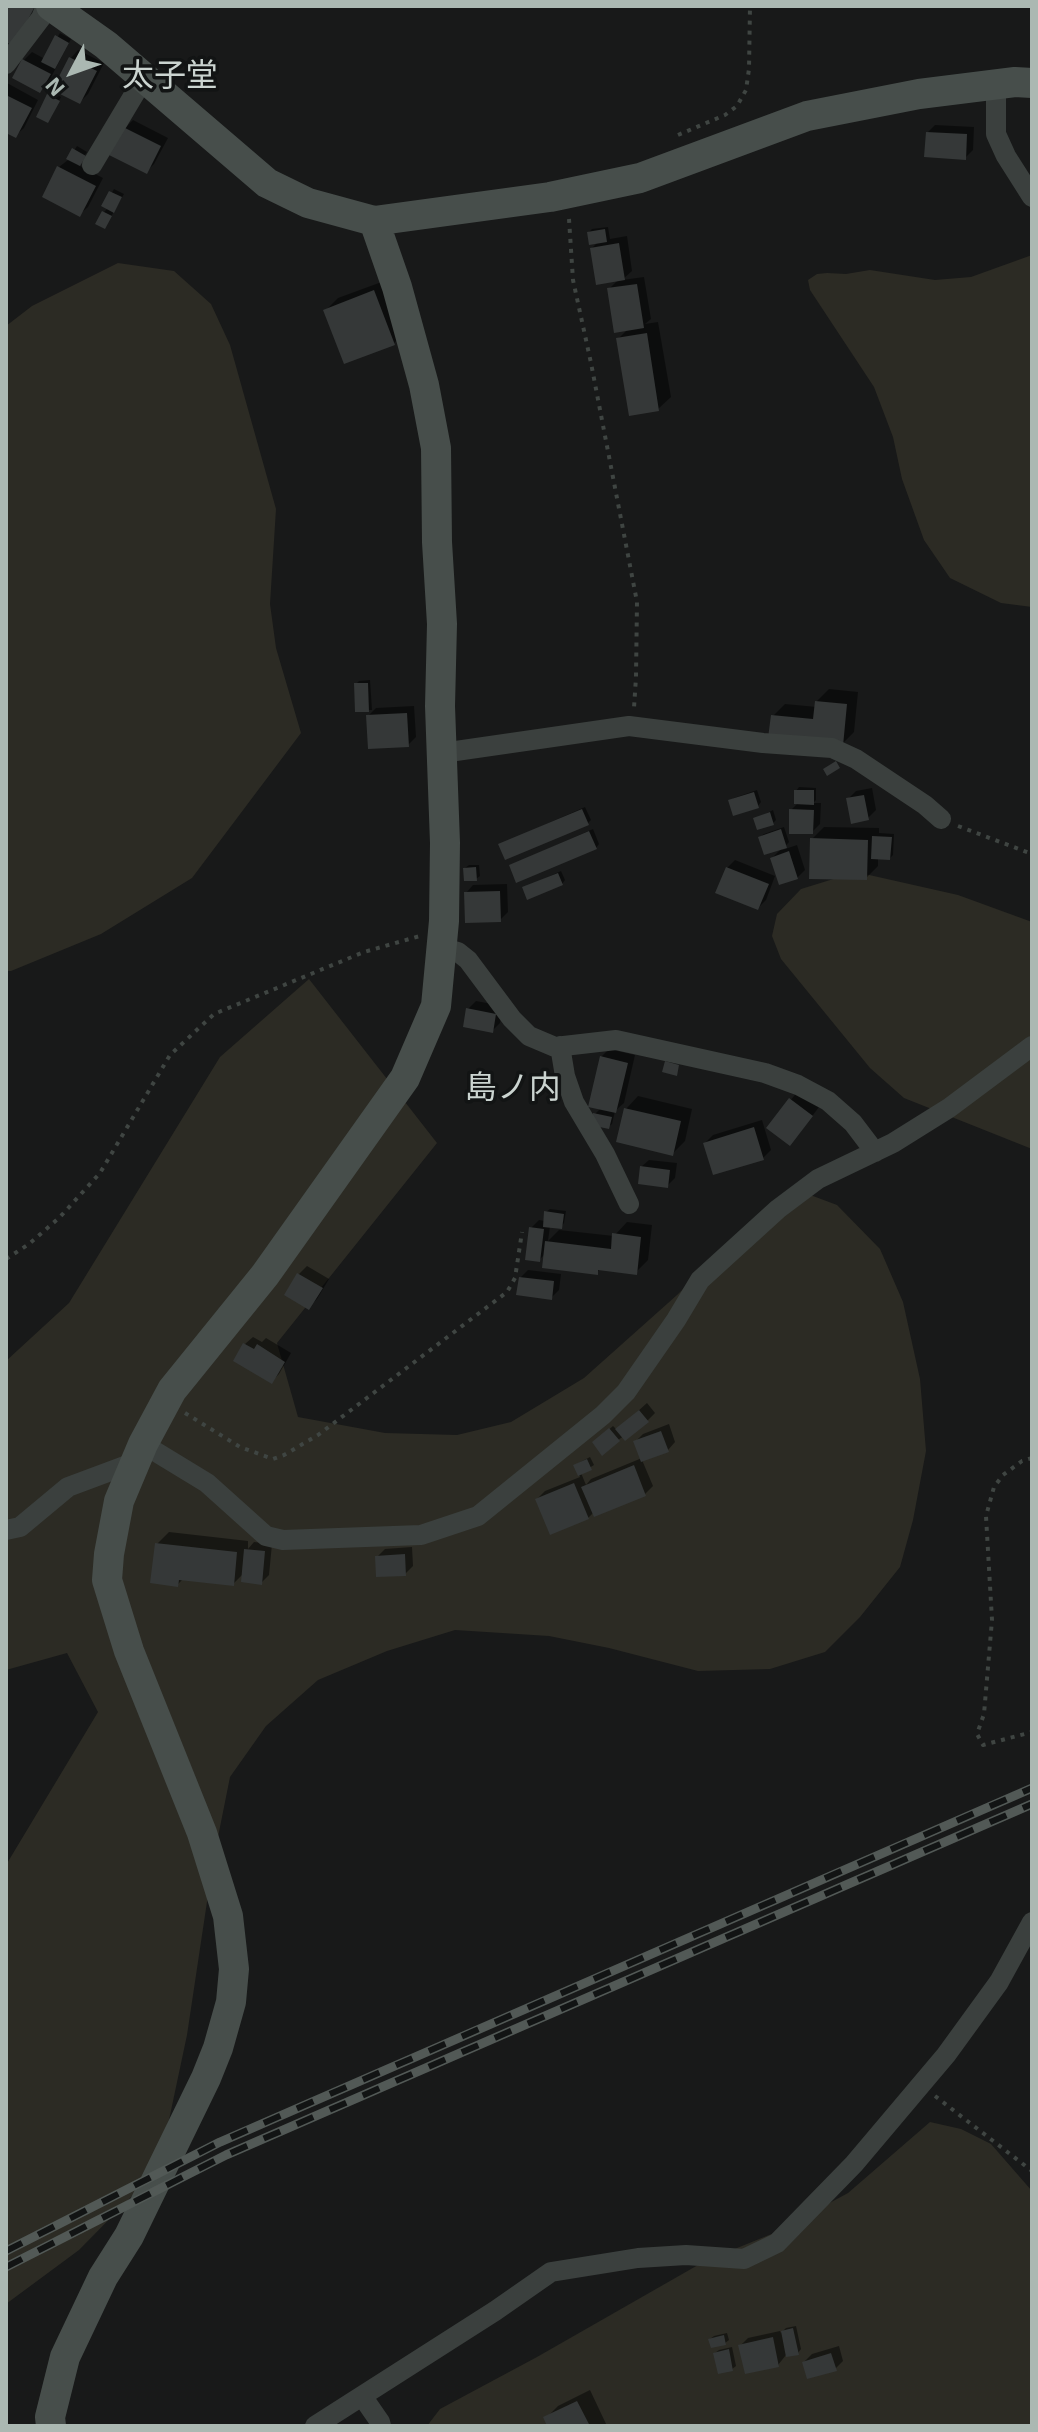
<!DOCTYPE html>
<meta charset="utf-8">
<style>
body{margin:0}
#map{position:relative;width:1038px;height:2432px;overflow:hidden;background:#181919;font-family:"Exo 2",sans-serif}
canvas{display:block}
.frame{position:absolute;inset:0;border:8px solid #abb8b2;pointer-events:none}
.north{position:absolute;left:32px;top:32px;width:80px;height:80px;-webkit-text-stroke:6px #121414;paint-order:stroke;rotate:229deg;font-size:22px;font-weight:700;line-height:32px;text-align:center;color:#abb8b2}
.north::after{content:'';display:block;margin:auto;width:28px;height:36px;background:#abb8b2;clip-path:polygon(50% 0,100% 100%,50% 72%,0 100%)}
</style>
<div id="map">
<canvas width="1038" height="2432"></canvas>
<div class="frame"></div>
<div class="north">N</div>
</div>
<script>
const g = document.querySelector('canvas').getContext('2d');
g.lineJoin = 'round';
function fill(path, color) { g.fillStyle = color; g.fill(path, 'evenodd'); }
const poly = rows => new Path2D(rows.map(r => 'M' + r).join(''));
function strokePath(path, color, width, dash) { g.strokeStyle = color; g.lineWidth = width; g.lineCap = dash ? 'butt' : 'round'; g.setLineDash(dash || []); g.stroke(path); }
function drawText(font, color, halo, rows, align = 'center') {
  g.font = font + ' "Exo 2","Noto Sans JP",sans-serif'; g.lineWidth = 7; g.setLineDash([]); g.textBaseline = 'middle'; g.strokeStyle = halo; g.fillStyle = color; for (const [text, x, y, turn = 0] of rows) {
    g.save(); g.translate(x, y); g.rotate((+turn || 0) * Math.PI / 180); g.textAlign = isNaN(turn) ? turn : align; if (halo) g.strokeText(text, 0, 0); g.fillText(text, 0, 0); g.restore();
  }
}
const green = poly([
 [1032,255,1032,607,1001,603,950,578,924,540,902,479,893,437,874,387,810,290,808,280,817,274,827,273,846,274,870,270,935,280,971,277],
 [118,263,174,271,211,304,230,345,276,509,270,604,276,648,301,733,192,878,101,934,11,971,6,971,6,326,32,306],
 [856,872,958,895,1032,922,1032,1149,904,1098,870,1068,781,959,772,936,777,914,801,889],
 [309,979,437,1143,277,1343,298,1417,385,1433,457,1435,511,1422,584,1378,677,1295,756,1218,797,1190,837,1205,880,1249,903,1302,920,1379,926,1451,913,1520,900,1567,860,1617,825,1652,770,1669,698,1671,609,1648,549,1636,455,1630,387,1651,318,1680,266,1726,230,1777,213,1862,187,2035,169,2120,142,2186,79,2250,6,2304,6,1865,98,1712,67,1653,6,1670,6,1361,69,1303,220,1057],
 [930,2122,961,2129,991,2144,1032,2191,1032,2426,427,2426,440,2409,537,2357,705,2261,774,2233,848,2193]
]);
const shadow = poly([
 [60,33,71,39,48,83,40,91,15,78,24,60,32,52,45,59],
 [78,50,104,63,88,94,80,102,55,89,71,58],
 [7,83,38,100,24,128,16,135,6,130],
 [52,92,61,97,51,117,49,96],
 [133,120,168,138,154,164,146,172,125,128],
 [935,125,974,127,973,150,965,158,928,132],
 [77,146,87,152,78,165,103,178,88,207,80,214,59,167,68,160],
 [114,189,124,194,105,227,104,212,108,208,104,206],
 [608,227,610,239,627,236,632,271,622,280,644,277,651,319,645,324,658,322,671,397,658,409,618,339,628,329,609,289,619,279,592,248,599,241,589,232,592,229],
 [387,280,406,331,394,343,326,310,338,298],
 [370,680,372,710,357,710,356,684,359,681],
 [829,689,858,692,854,732,842,744,773,716,785,704,817,707,817,701],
 [414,706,416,737,408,745,368,716,376,708],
 [799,787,816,788,816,800,813,803,821,803,820,824,812,832,791,810,799,802,796,791],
 [872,788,876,810,868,818,848,799,856,791],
 [757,790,761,802,758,806,730,801,734,798],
 [585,807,591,820,587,824,501,844],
 [773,810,776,820,773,823,755,819],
 [784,827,789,842,782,850,797,845,805,870,797,878,772,858,784,846,760,837,764,834],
 [824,827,879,828,879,833,894,834,893,855,890,858,878,858,878,866,866,878,812,839],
 [593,829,599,844,596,848,511,865],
 [735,860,775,876,766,900,758,908,727,868],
 [469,865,479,865,480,876,476,879,465,868],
 [561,871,565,880,562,884,524,888],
 [507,884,508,912,500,920,466,893,473,885],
 [476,1001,503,1006,500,1023,492,1031,468,1009],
 [609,1049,635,1055,624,1103,615,1111,612,1124,608,1127,595,1114,601,1108,601,1057],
 [798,1091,819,1107,798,1135,769,1127],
 [638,1096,692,1109,685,1141,672,1154,626,1109],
 [762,1120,771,1150,763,1158,705,1143,713,1135],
 [649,1160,677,1163,675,1178,667,1186,641,1167],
 [550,1209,566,1211,564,1223,561,1227,550,1226,548,1241,559,1230,614,1236,627,1222,652,1225,648,1260,636,1272,601,1268,597,1272,546,1253,539,1260,531,1228,539,1220,545,1221,546,1212],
 [307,1266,329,1279,317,1299,309,1307,287,1294,299,1274],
 [528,1270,561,1274,559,1290,551,1298,520,1278],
 [253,1337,262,1342,266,1338,291,1353,279,1374,271,1382,245,1344],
 [647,1403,655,1413,648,1420,618,1440,594,1443,613,1426,617,1430],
 [669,1424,675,1442,668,1450,642,1460,653,1486,645,1494,594,1512,588,1518,537,1499,545,1491,580,1477,575,1465,590,1457,594,1465,581,1473,586,1485,591,1479,642,1458,635,1442,643,1434],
 [169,1532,248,1541,248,1549,254,1542,272,1544,269,1575,261,1583,244,1573,233,1584,183,1579,177,1585,157,1544],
 [412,1547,413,1566,405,1574,377,1557,385,1549],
 [796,2326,801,2349,798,2353,786,2355,778,2365,740,2346,748,2338,780,2331,781,2333,786,2328],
 [727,2333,729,2340,725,2343,710,2339,714,2336],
 [839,2346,843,2361,835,2369,804,2362,812,2354],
 [732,2347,736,2366,732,2369,715,2353,719,2350],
 [590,2390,607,2426,550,2426,546,2418,558,2406]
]);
const building = poly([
 [6,6,30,6,34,8,14,46,6,42],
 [55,35,69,43,55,69,41,62],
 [69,57,97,71,80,104,52,90],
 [22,59,51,74,40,93,12,78],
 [47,94,60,101,48,123,36,117],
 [6,95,32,108,16,138,6,133],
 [123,127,161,146,147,174,109,155],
 [926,132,967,134,966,160,924,157],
 [72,148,86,156,80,166,66,159],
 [57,166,96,186,80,217,42,197],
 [109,191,122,197,114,213,101,206],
 [102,211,112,216,105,229,95,224],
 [605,229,607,242,589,245,587,232],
 [619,243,625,280,596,285,590,248],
 [637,284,644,328,614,333,607,288],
 [374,290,395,345,344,364,323,310],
 [647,333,659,411,629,416,616,338],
 [354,683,368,683,369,712,355,712],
 [815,701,847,704,843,746,768,738,771,715,813,719],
 [407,713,409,747,368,749,366,715],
 [836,761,840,768,827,776,823,769],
 [794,790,814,790,814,805,794,804],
 [754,792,759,808,733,816,728,800],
 [864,795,869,820,851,824,846,798],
 [582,809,589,825,505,860,498,844],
 [789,809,814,810,813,834,789,834],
 [770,812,774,825,757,830,753,818],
 [781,829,787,848,764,855,758,837],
 [589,831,597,849,516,883,509,865],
 [872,836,892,837,890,860,871,859],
 [810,838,868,840,867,880,809,879],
 [789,851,798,879,779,885,770,858],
 [476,867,477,881,464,881,463,868],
 [726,867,769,884,758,910,715,893],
 [558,873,563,885,527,900,522,887],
 [500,891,501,922,465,923,464,892],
 [466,1008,496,1014,493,1033,463,1027],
 [600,1056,628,1063,616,1113,588,1107],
 [665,1061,679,1065,677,1076,662,1072],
 [789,1098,813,1116,790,1146,766,1128],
 [624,1108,681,1121,673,1156,616,1142],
 [593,1113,612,1117,609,1129,590,1125],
 [754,1127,764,1160,713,1175,703,1143],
 [640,1166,670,1170,668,1188,638,1184],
 [544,1211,564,1214,562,1229,543,1227],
 [529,1227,544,1229,540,1262,525,1260],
 [612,1233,641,1237,637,1275,598,1270,598,1275,542,1268,545,1241,611,1249],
 [297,1273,323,1288,309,1310,284,1295],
 [519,1277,554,1281,552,1300,516,1295],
 [243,1343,254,1349,257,1344,285,1362,272,1384,233,1361],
 [639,1410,649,1422,625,1441,615,1429],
 [609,1428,620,1441,602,1456,592,1442],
 [661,1431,669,1452,641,1462,633,1441],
 [587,1459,592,1470,578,1476,573,1465],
 [634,1465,646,1496,594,1517,581,1487],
 [574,1483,589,1519,550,1535,535,1499],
 [155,1543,237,1552,234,1586,179,1580,178,1587,150,1583],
 [244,1549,265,1551,262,1585,241,1582],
 [405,1554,406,1576,376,1577,375,1556],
 [793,2328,799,2355,786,2357,781,2331],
 [724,2335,726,2345,711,2348,708,2339],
 [773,2337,779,2367,745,2374,738,2345],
 [729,2349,733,2371,718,2374,713,2353],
 [831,2353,837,2371,807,2379,802,2362],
 [577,2401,590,2426,547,2426,543,2417]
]);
const path = poly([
 [678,135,725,115,737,106,746,90,749,69,750,6],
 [569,219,573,280,591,363,637,602,636,677,634,708],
 [958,826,1032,854],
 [6,1259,29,1244,60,1217,100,1173,170,1055,214,1014,364,952,420,936],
 [185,1413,240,1447,273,1459,284,1455,318,1435,507,1292,515,1278,522,1232],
 [1032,1458,1022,1461,1003,1475,994,1487,986,1516,992,1620,984,1714,977,1734,983,1745,1032,1732],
 [935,2096,1032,2171]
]);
const street = poly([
 [6,64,41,18,46,6],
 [996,85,996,134,1006,156,1032,197],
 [92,165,144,78],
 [442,753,629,726,763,743,832,748,856,759,925,805,941,819],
 [441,947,458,952,468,960,512,1019,529,1036,555,1047,616,1040,765,1073,798,1085,828,1101,853,1123,875,1152],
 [560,1046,565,1076,574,1102,605,1154,629,1204],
 [143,1444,207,1483,266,1536,283,1540,421,1535,478,1516,603,1415,626,1392,676,1320,700,1280,778,1209,818,1179,893,1143,949,1108,1032,1046],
 [6,1530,20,1527,68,1487,135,1462],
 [362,2396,380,2422,381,2426],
 [315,2426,495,2311,551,2272,638,2258,686,2255,744,2259,777,2243,854,2164,946,2055,999,1982,1032,1922]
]);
const secondary = poly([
 [51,6,106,45,267,183,308,203,374,221,550,197,640,178,807,116,919,94,1015,82,1032,83],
 [51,2426,50,2417,65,2357,103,2277,129,2236,206,2078,218,2048,231,2002,234,1969,228,1916,202,1833,129,1651,107,1580,109,1554,119,1501,143,1444,172,1390,265,1275,405,1078,436,1006,444,921,445,843,440,706,442,624,437,542,436,448,424,385,397,287,374,221]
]);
const rail = poly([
 [6,2251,220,2142,1032,1788],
 [6,2267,226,2155,1032,1804]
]);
const quarterNames = [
 ["太子堂",170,75],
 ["島ノ内",513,1087]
];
fill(green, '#2c2b24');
fill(shadow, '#0007');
fill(building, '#353838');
strokePath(path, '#3f4542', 4, [4, 6]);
strokePath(street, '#3b403e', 20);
strokePath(secondary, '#474e4b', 30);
strokePath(rail, '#525956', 9);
strokePath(rail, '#121414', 6, [18]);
drawText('32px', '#cbd4d0', '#121414', quarterNames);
</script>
